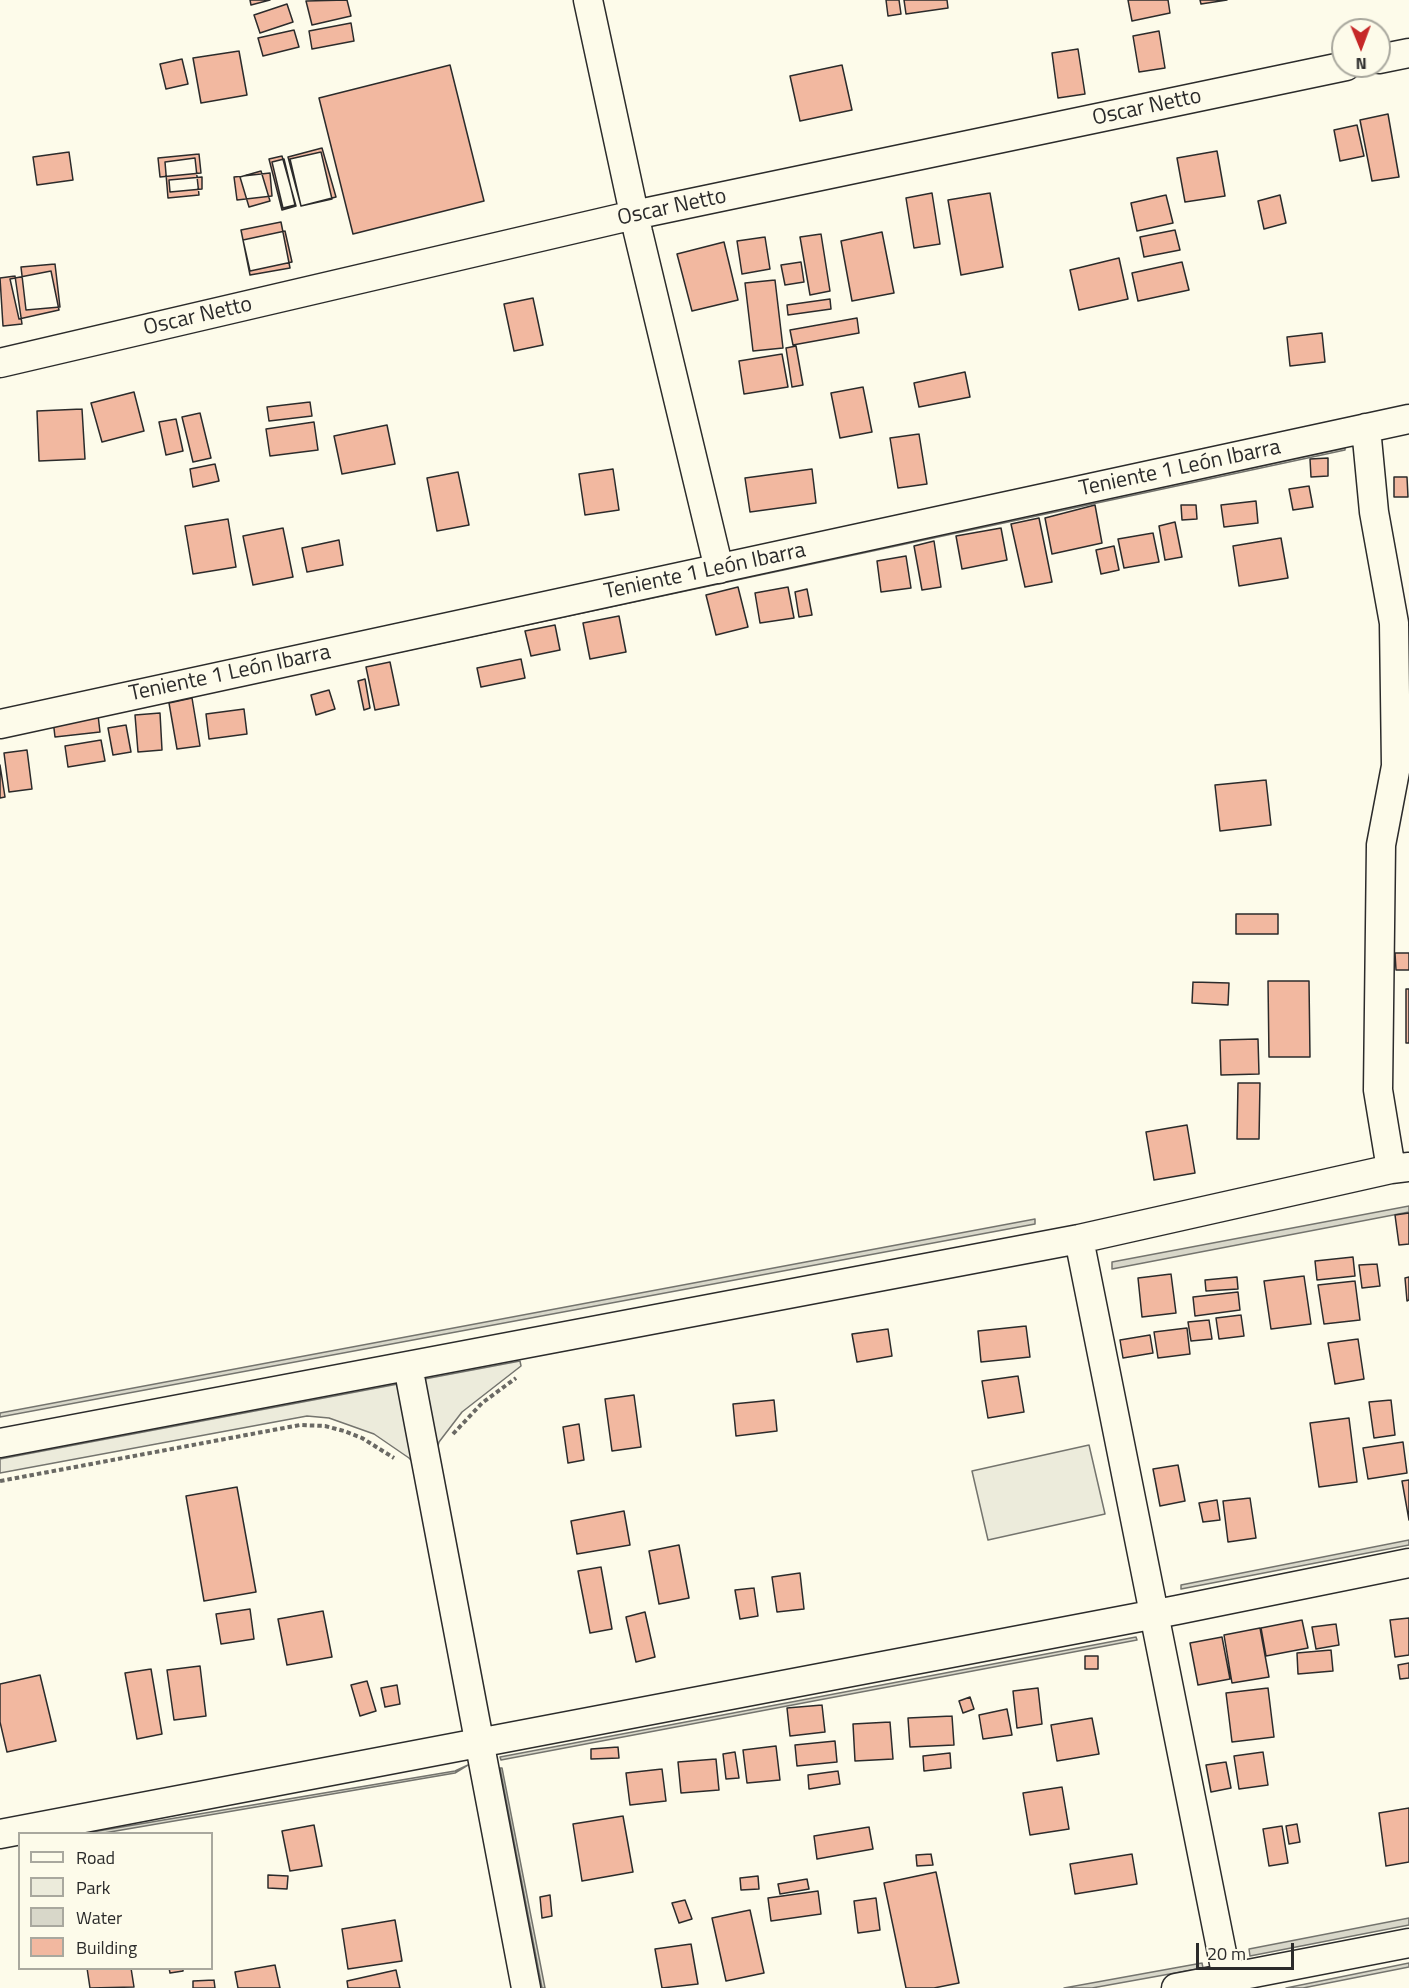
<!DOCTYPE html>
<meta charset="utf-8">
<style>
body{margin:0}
#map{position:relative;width:1409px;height:1988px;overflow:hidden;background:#fdfbea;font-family:"Titillium Web",sans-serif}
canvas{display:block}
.legend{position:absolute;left:18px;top:1832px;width:195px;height:138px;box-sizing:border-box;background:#fdfbea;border:2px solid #a9a89e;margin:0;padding:8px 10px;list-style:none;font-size:18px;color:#2b2b2b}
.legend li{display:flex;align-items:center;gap:12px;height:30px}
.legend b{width:30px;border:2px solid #a9a89e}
.north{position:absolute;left:1331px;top:18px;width:60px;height:60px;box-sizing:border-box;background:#fdfbea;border:2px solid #a9a89e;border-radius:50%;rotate:179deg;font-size:16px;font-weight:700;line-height:24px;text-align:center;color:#2b2b2b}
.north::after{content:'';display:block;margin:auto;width:21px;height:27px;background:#c62828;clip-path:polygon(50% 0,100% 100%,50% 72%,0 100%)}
.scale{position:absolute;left:1196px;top:1943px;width:98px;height:27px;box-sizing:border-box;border:3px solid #2b2b2b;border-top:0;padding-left:8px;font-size:18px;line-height:21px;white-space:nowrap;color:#2b2b2b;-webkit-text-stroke:4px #fdfbea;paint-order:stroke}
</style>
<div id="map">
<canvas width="1409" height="1988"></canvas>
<ul class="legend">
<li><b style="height:8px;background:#fdfbea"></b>Road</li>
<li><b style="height:16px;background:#ecebdb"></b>Park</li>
<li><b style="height:16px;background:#d8d7c9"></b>Water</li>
<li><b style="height:16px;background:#f2b8a0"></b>Building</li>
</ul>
<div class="north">N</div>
<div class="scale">20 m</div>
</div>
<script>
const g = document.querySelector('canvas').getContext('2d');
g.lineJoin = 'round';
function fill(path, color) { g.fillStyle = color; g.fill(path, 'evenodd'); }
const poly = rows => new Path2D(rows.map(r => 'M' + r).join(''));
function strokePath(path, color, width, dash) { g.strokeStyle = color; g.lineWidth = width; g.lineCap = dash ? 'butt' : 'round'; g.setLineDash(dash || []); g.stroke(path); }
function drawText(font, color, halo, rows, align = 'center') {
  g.font = font + ' "Titillium Web",sans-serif'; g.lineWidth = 4.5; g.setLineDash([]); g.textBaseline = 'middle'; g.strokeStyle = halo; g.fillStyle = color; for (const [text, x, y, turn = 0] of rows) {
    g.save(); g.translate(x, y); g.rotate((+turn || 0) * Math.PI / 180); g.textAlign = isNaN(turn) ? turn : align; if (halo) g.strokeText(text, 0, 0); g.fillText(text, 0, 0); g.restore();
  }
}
const green = poly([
 [520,1361,521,1366,462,1412,439,1442,433,1463,421,1471,409,1458,374,1434,329,1418,307,1416,0,1473,0,1459,520,1361],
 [1089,1445,1105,1514,988,1540,972,1471,1089,1445]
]);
const water = poly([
 [1345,448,1345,450,213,692,213,690,1345,448],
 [1409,1206,1409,1212,1112,1269,1112,1262,1409,1206],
 [1035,1219,1035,1224,0,1417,0,1413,1035,1219],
 [1409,1540,1409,1545,1181,1589,1181,1585,1409,1540],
 [1136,1637,1137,1640,501,1760,500,1757,1136,1637],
 [468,1765,455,1773,104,1833,86,1833,455,1771,468,1765],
 [500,1768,502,1768,545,1988,542,1988,500,1768],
 [1409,1918,1409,1925,1250,1956,1249,1949,1409,1918],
 [1202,1963,1203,1968,1092,1988,1064,1988,1202,1963],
 [1409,1963,1409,1967,1303,1988,1286,1988,1409,1963]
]);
const building = poly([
 [250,0,270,0,251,5,250,0],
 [347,0,351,16,312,25,306,1,347,0],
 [886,0,899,0,901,14,888,16,886,0],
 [904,0,947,0,948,8,906,14,904,0],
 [1128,0,1168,0,1170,13,1132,21,1128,0],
 [1200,0,1227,0,1201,4,1200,0],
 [287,4,293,22,260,33,254,15,287,4],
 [351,23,354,41,312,49,309,31,351,23],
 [294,30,299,47,263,56,258,38,294,30],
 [1159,31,1165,68,1139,72,1133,36,1159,31],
 [1078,49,1085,94,1058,98,1052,53,1078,49],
 [239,51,247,95,201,103,193,58,239,51],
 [182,59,188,84,166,89,160,64,182,59],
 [450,65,484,201,353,234,319,98,450,65],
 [842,65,852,110,800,121,790,76,842,65],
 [1388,114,1399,177,1372,181,1360,120,1388,114],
 [1357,125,1364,156,1340,161,1334,130,1357,125],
 [322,148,336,197,301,206,288,157,322,148],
 [1217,151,1225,196,1185,202,1177,158,1217,151],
 [69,152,73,180,37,185,33,157,69,152],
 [321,152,332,199,301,206,290,159,321,152],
 [199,154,201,173,160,177,158,158,199,154],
 [282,156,296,206,282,210,269,159,282,156],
 [195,158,199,195,168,198,165,162,195,158],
 [284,159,295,205,283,208,272,162,284,159],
 [261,171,270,201,249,207,240,177,261,171],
 [270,173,272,196,237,200,234,177,270,173],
 [202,177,202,189,170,192,169,180,202,177],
 [932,193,940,244,914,248,906,198,932,193],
 [990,193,1003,267,961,275,948,200,990,193],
 [1166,195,1173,223,1137,231,1131,203,1166,195],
 [1280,195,1286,223,1264,229,1258,201,1280,195],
 [281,222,290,268,250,275,241,230,281,222],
 [1175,230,1180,250,1144,257,1140,237,1175,230],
 [285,231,292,262,250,271,243,240,285,231],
 [882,232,894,293,852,301,841,241,882,232],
 [821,234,830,291,810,295,800,237,821,234],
 [765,237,770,269,742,274,737,241,765,237],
 [724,242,738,300,692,311,677,254,724,242],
 [1119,258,1128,299,1079,310,1070,270,1119,258],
 [801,262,804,282,785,285,781,265,801,262],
 [1182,262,1189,290,1138,301,1132,273,1182,262],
 [55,264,60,307,26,310,21,267,55,264],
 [51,271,59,310,19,319,10,279,51,271],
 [15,276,22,324,3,326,0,278,15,276],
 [775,280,783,348,753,351,745,283,775,280],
 [533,298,543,345,514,351,504,304,533,298],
 [830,299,831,309,788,315,787,305,830,299],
 [857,318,859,333,793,345,790,330,857,318],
 [1322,333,1325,362,1290,366,1287,337,1322,333],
 [796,346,803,385,792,387,786,348,796,346],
 [782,354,788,387,744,394,739,361,782,354],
 [965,372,970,397,919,407,914,383,965,372],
 [863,387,872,432,840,438,831,393,863,387],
 [134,392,144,431,102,442,91,403,134,392],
 [310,402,312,416,269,421,267,407,310,402],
 [82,409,85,459,39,461,37,411,82,409],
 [200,413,211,458,193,462,182,417,200,413],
 [176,419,183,451,166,455,159,422,176,419],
 [314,422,318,450,270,456,266,429,314,422],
 [387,425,395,464,342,474,334,436,387,425],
 [919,434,927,484,898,488,890,438,919,434],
 [1328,458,1328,476,1311,477,1310,459,1328,458],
 [215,464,219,481,193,487,190,469,215,464],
 [613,469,619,510,585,515,579,474,613,469],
 [812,469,816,503,750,512,745,478,812,469],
 [458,472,469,525,437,531,427,478,458,472],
 [1394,477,1407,477,1408,497,1394,497,1394,477],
 [1309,486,1313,507,1293,510,1289,489,1309,486],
 [1256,501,1258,523,1224,527,1221,505,1256,501],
 [1095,505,1102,543,1052,554,1045,518,1095,505],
 [1181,505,1196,505,1197,519,1182,520,1181,505],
 [1039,518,1052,582,1025,587,1011,524,1039,518],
 [228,519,236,567,193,574,185,526,228,519],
 [1175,522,1182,557,1165,560,1159,526,1175,522],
 [283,528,293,577,253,585,243,536,283,528],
 [1001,528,1007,560,962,569,956,536,1001,528],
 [1153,533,1159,562,1124,568,1118,539,1153,533],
 [1281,538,1288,578,1239,586,1233,546,1281,538],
 [339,540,343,565,307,572,302,548,339,540],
 [934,541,941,587,922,590,914,546,934,541],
 [1114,546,1119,570,1101,574,1096,550,1114,546],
 [906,556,911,588,881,592,877,561,906,556],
 [738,587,748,627,716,635,706,595,738,587],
 [788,587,794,618,760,623,755,593,788,587],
 [807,589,812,615,799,617,795,592,807,589],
 [619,616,626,652,590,659,583,623,619,616],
 [555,625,560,650,531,656,525,631,555,625],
 [521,659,525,678,481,687,477,668,521,659],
 [390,662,399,705,375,710,366,667,390,662],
 [365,679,370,708,364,710,358,681,365,679],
 [329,690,335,709,316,715,311,695,329,690],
 [192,698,200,746,177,749,169,703,192,698],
 [244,709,247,734,209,739,206,714,244,709],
 [160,713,162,750,138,752,135,715,160,713],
 [98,715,100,732,55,737,53,720,98,715],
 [126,725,131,752,113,755,108,728,126,725],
 [101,740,105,761,68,767,65,746,101,740],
 [27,750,32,789,9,792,4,753,27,750],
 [0,765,5,797,0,798,0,765],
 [1266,780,1271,825,1220,831,1215,785,1266,780],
 [1236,914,1278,914,1278,934,1236,934,1236,914],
 [1395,953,1409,953,1409,970,1396,970,1395,953],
 [1268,981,1309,981,1310,1057,1269,1057,1268,981],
 [1193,982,1229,983,1228,1005,1192,1003,1193,982],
 [1406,989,1409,989,1409,1043,1406,1043,1406,989],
 [1258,1039,1259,1074,1221,1075,1220,1040,1258,1039],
 [1238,1083,1260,1083,1259,1139,1237,1139,1238,1083],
 [1187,1125,1195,1173,1154,1180,1146,1132,1187,1125],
 [1409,1213,1409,1244,1399,1245,1395,1215,1409,1213],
 [1353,1257,1355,1276,1317,1280,1315,1261,1353,1257],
 [1377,1264,1380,1286,1362,1288,1359,1265,1377,1264],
 [1171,1274,1176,1313,1142,1317,1138,1278,1171,1274],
 [1304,1276,1311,1324,1271,1329,1264,1281,1304,1276],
 [1237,1277,1238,1289,1206,1291,1205,1280,1237,1277],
 [1409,1277,1409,1300,1407,1301,1405,1278,1409,1277],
 [1355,1281,1360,1320,1324,1324,1318,1285,1355,1281],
 [1238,1292,1240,1310,1195,1316,1193,1297,1238,1292],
 [1241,1315,1244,1336,1219,1339,1216,1318,1241,1315],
 [1209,1320,1212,1339,1191,1341,1188,1322,1209,1320],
 [1026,1326,1030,1357,981,1362,978,1331,1026,1326],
 [1187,1328,1190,1354,1158,1358,1154,1332,1187,1328],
 [888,1329,892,1356,857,1362,852,1334,888,1329],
 [1150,1335,1153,1353,1123,1358,1120,1340,1150,1335],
 [1358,1339,1364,1379,1335,1384,1328,1343,1358,1339],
 [1018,1376,1024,1412,988,1418,982,1381,1018,1376],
 [634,1395,641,1447,612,1451,605,1399,634,1395],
 [774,1400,777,1431,736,1436,733,1404,774,1400],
 [1391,1400,1395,1435,1374,1438,1369,1402,1391,1400],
 [1349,1418,1357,1482,1319,1487,1310,1423,1349,1418],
 [579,1424,584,1460,568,1463,563,1427,579,1424],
 [1403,1442,1407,1473,1368,1479,1363,1448,1403,1442],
 [1178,1465,1185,1501,1160,1506,1153,1469,1178,1465],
 [1409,1480,1409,1520,1402,1481,1409,1480],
 [237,1487,256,1592,204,1601,186,1496,237,1487],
 [1250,1498,1256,1538,1228,1542,1223,1501,1250,1498],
 [1217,1500,1220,1520,1203,1522,1199,1503,1217,1500],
 [624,1511,630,1545,577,1554,571,1521,624,1511],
 [679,1545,689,1598,659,1604,649,1551,679,1545],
 [601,1567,612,1629,590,1633,578,1571,601,1567],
 [800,1573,804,1609,777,1612,772,1577,800,1573],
 [754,1588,758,1616,740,1619,735,1590,754,1588],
 [250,1609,254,1639,221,1644,216,1614,250,1609],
 [323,1611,332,1657,287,1665,278,1619,323,1611],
 [645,1612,655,1657,636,1662,626,1617,645,1612],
 [1409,1618,1409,1655,1395,1657,1390,1620,1409,1618],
 [1302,1620,1308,1648,1266,1656,1261,1628,1302,1620],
 [1336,1624,1339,1645,1316,1649,1312,1627,1336,1624],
 [1260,1628,1269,1677,1232,1683,1224,1635,1260,1628],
 [1222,1637,1230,1679,1198,1685,1190,1643,1222,1637],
 [1331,1650,1333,1671,1298,1674,1297,1653,1331,1650],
 [1085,1656,1098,1656,1098,1669,1085,1669,1085,1656],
 [1409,1663,1409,1678,1400,1679,1398,1665,1409,1663],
 [200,1666,206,1716,174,1720,167,1670,200,1666],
 [151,1669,162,1734,137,1739,125,1673,151,1669],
 [40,1675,56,1741,7,1752,0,1722,0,1684,40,1675],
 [367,1681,376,1711,360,1716,351,1685,367,1681],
 [397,1685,400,1704,385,1707,381,1688,397,1685],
 [1038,1688,1042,1724,1017,1728,1013,1691,1038,1688],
 [1268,1688,1274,1737,1232,1742,1226,1693,1268,1688],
 [970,1697,974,1709,963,1713,959,1701,970,1697],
 [822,1705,825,1732,790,1736,787,1708,822,1705],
 [1007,1709,1012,1735,983,1739,979,1715,1007,1709],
 [952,1716,954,1745,910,1747,908,1718,952,1716],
 [1092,1718,1099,1754,1057,1761,1051,1725,1092,1718],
 [890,1722,893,1759,855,1761,853,1724,890,1722],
 [835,1741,837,1762,797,1766,795,1745,835,1741],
 [776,1746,780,1780,747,1783,743,1750,776,1746],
 [618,1747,619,1758,591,1759,591,1749,618,1747],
 [735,1752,739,1778,726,1779,723,1754,735,1752],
 [1263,1752,1268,1785,1239,1789,1234,1756,1263,1752],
 [950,1753,951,1768,924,1771,923,1756,950,1753],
 [716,1759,719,1790,681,1793,678,1762,716,1759],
 [1226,1762,1231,1788,1211,1792,1206,1765,1226,1762],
 [662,1769,666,1801,630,1805,626,1773,662,1769],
 [838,1771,840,1784,809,1789,808,1775,838,1771],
 [1062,1787,1069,1829,1030,1835,1023,1793,1062,1787],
 [1409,1808,1409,1862,1386,1866,1379,1813,1409,1808],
 [623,1816,633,1872,582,1881,573,1824,623,1816],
 [1297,1824,1300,1842,1289,1844,1286,1826,1297,1824],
 [314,1825,322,1866,290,1871,282,1831,314,1825],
 [1282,1826,1288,1863,1269,1866,1263,1829,1282,1826],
 [869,1827,873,1849,817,1859,814,1836,869,1827],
 [931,1854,933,1865,917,1866,916,1855,931,1854],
 [1132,1854,1137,1884,1075,1894,1070,1864,1132,1854],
 [936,1872,959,1983,934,1988,906,1988,884,1883,936,1872],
 [268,1875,288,1876,287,1889,268,1888,268,1875],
 [758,1876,759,1889,741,1890,740,1878,758,1876],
 [807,1879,809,1889,780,1894,778,1884,807,1879],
 [818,1891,821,1914,771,1921,768,1898,818,1891],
 [550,1895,552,1916,542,1918,540,1897,550,1895],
 [876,1898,880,1930,858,1933,854,1901,876,1898],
 [685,1900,692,1919,679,1923,672,1903,685,1900],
 [750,1910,764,1973,726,1981,712,1918,750,1910],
 [395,1920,402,1961,348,1969,342,1929,395,1920],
 [691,1944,698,1984,662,1988,655,1949,691,1944],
 [275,1965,280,1988,238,1988,235,1972,275,1965],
 [87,1968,131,1968,134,1987,90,1988,87,1968],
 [169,1968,183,1968,183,1971,170,1973,169,1968],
 [396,1970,400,1988,348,1988,347,1981,396,1970],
 [214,1980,215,1988,193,1988,193,1981,214,1980]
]);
const path = poly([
 [453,1434,482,1403,516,1378],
 [0,1481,300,1425,325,1426,344,1431,362,1438,394,1458]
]);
const street = poly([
 [588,0,638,232,719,569],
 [1379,59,1409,53],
 [0,363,634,215,1346,66],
 [1366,428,1374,512,1394,623,1396,766,1381,845,1378,1090,1391,1169],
 [0,724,1409,419],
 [1079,1239,1229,1988],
 [408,1366,526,1988],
 [0,1443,1079,1239,1391,1169,1409,1167],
 [0,1834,1177,1610,1409,1563],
 [1176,1988,1409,1943]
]);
const streetNames = [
 ["Oscar Netto",1147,108,-12],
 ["Oscar Netto",672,208,-12],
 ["Oscar Netto",198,317,-13],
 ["Teniente 1 León Ibarra",1180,469,-12],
 ["Teniente 1 León Ibarra",705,572,-12],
 ["Teniente 1 León Ibarra",230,674,-12]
];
fill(green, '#ecebdb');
strokePath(green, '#74746e', 1.5);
fill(water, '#d8d7c9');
strokePath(water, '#74746e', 1.5);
fill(building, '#f2b8a0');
strokePath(building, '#2b2b2b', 1.5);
strokePath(street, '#2b2b2b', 31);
strokePath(path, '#6a6964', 4, [4.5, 3]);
strokePath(street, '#fdfbea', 28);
drawText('22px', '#2b2b2b', '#fdfbea', streetNames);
</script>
